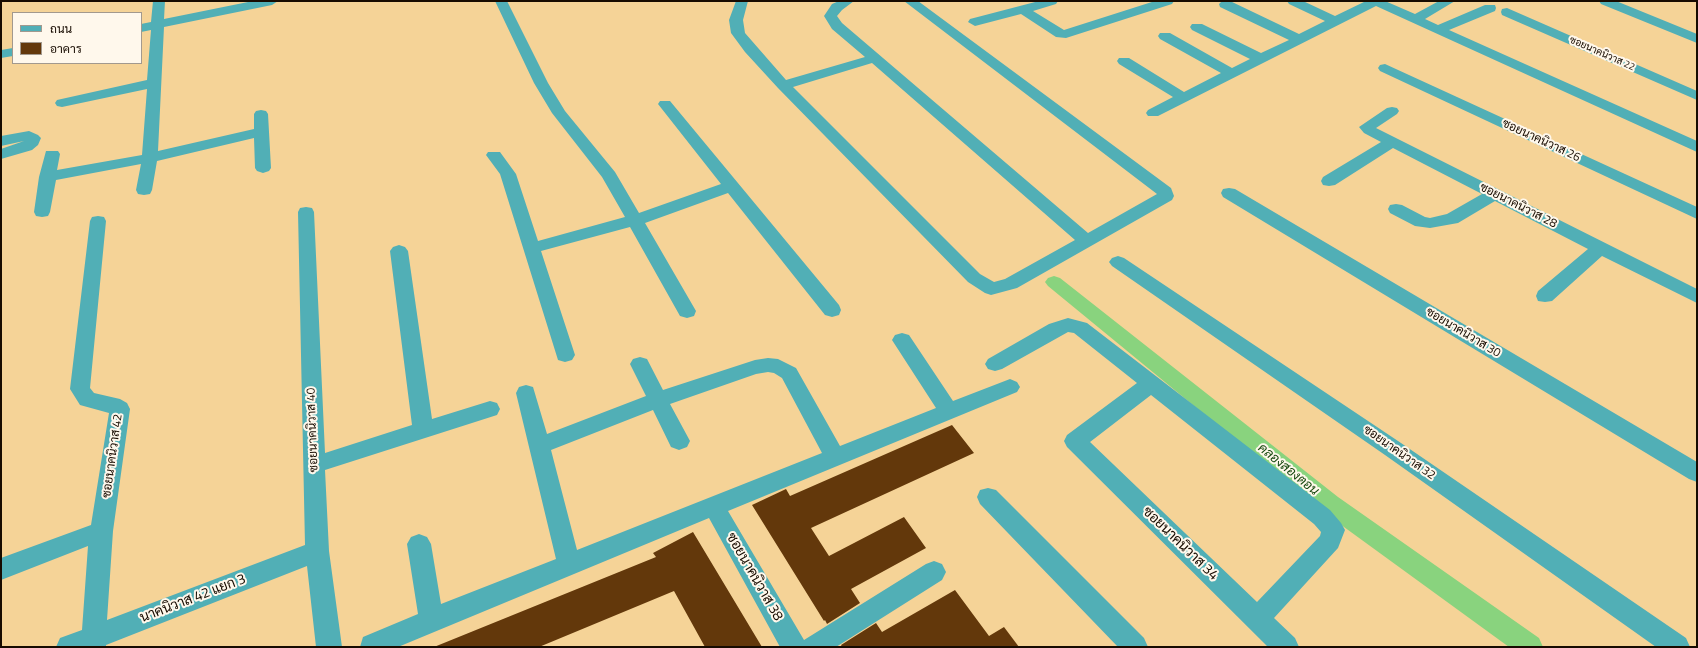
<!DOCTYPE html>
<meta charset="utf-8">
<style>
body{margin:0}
#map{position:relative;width:1698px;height:648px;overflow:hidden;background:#f5d397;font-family:"Titillium Web",Sarabun,sans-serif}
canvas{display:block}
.frame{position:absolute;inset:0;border:2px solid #170b00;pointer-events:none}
.legend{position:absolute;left:12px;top:12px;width:130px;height:52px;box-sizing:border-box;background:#fff8ec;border:1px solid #a2998e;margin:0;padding:5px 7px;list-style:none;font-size:12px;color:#170b00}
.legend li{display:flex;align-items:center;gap:8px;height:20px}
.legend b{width:20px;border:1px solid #a2998e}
</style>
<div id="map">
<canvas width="1698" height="648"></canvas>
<div class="frame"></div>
<ul class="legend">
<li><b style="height:5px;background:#51afb6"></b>ถนน</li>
<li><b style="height:11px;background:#63380b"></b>อาคาร</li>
</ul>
</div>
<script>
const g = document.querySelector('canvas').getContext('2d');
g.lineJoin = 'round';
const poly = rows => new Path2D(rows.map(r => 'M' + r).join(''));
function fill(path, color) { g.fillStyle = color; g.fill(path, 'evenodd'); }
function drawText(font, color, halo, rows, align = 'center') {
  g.font = font + ' "Titillium Web",Sarabun,sans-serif'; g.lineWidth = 4; g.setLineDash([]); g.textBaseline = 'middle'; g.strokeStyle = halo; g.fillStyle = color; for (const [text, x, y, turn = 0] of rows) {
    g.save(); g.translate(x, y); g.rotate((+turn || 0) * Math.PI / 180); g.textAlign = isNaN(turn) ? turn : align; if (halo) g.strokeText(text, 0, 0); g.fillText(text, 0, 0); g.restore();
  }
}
const canal = poly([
 [1054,276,1060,278,1338,497,1539,638,1543,647,1509,647,1322,511,1048,286,1045,282,1048,278,1054,276]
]);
const building = poly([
 [952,425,974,453,811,528,829,556,904,517,926,548,851,589,860,603,827,624,825,620,824,621,752,505,786,489,790,496],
 [693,532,762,647,705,647,674,591,539,647,434,647,656,557,653,553],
 [955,590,989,636,1004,627,1019,647,842,647,841,645,876,623,882,632]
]);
const minor = poly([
 [153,1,165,1,164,19,253,1,278,1,272,5,164,27,158,151,254,129,254,114,256,111,261,110,266,111,268,114,271,168,269,171,263,173,257,171,255,168,254,138,157,161,152,190,150,194,144,195,138,194,136,190,141,164,56,180,50,212,48,216,42,217,36,216,34,212,39,177,46,151,58,151,60,154,57,170,142,155,147,89,62,107,57,106,55,103,57,100,147,80,151,30,141,32,141,24,151,22,153,1],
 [495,1,507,1,548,83,565,111,615,172,639,213,721,184,658,104,660,101,670,101,839,305,841,310,839,315,832,317,825,315,728,193,645,223,696,311,694,316,687,318,680,316,630,227,541,251,575,355,572,360,565,362,558,360,500,174,486,155,488,152,500,152,516,174,538,241,625,217,602,177,552,113,534,83,495,1],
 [736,1,748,1,743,20,745,33,786,80,865,57,832,29,824,16,832,4,839,1,854,1,842,10,837,16,842,23,1088,233,1157,194,904,1,918,1,1171,188,1174,196,1172,200,1017,288,991,295,985,293,968,282,778,88,745,52,731,33,729,20,736,1],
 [872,63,1075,240,1005,279,994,282,980,274,793,87,872,63],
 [1039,1,1058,1,1056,4,1033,11,1064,30,1155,1,1174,1,1172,4,1066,38,1056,37,1021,14,975,26,968,22,970,19,1039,1],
 [1222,1,1230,1,1299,34,1325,21,1289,4,1287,1,1303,1,1335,16,1366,1,1385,1,1415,14,1439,1,1455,1,1425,19,1438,25,1485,5,1495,5,1496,8,1495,11,1449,30,1697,141,1697,152,1376,6,1158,116,1148,116,1146,113,1148,110,1173,97,1119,64,1117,61,1119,58,1129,58,1184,92,1221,73,1160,39,1158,36,1160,33,1170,33,1232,68,1250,59,1192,30,1190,27,1192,24,1202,24,1261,53,1289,40,1220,7,1219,4,1222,1],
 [1599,1,1616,1,1697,34,1697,43,1601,4,1599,1],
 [1507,8,1697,91,1697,100,1502,15,1501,12,1502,9,1507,8],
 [13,48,13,56,1,58,1,50,13,48],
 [1385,64,1697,207,1697,219,1380,71,1378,68,1380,65,1385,64],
 [1392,107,1397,108,1399,111,1397,114,1376,128,1697,289,1697,303,1602,256,1552,301,1545,302,1538,301,1536,296,1538,291,1588,249,1495,201,1458,223,1430,228,1415,226,1390,213,1388,209,1390,205,1396,204,1402,205,1425,217,1430,218,1447,214,1482,194,1393,148,1335,185,1329,186,1323,185,1321,181,1323,177,1381,142,1364,133,1359,127,1387,108,1392,107],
 [29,131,38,135,41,138,38,145,32,150,1,159,1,149,24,141,1,146,1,136,29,131],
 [1229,188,1235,189,1697,462,1697,482,1689,479,1223,197,1221,193,1223,189,1229,188],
 [306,207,312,208,314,212,325,453,412,425,390,251,393,247,399,245,405,247,408,251,432,419,490,401,497,403,500,409,497,415,325,470,329,551,342,647,316,647,307,566,106,645,106,647,56,647,60,638,82,630,88,546,1,580,1,558,91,525,109,413,80,405,70,389,90,221,92,217,98,216,104,217,106,221,90,388,94,393,120,399,127,403,130,409,113,531,107,620,305,545,298,212,300,208,306,207],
 [1118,256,1124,258,1401,443,1686,638,1690,647,1656,647,1385,455,1112,266,1109,262,1112,258,1118,256],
 [1068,318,1087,323,1330,510,1341,523,1345,530,1338,548,1274,618,1295,638,1299,647,1268,647,1067,447,1064,441,1067,435,1137,383,1074,333,1068,332,1002,369,995,371,988,369,985,364,988,359,1049,324,1068,318],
 [1151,395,1314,524,1321,532,1320,536,1257,602,1090,442,1151,395],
 [902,333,909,335,953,401,1010,379,1017,382,1020,387,1017,392,728,511,804,640,926,564,934,561,942,564,946,572,942,580,836,647,780,647,709,518,398,647,360,647,363,637,418,614,407,544,411,537,419,534,427,537,431,544,441,604,556,559,516,393,519,387,526,385,533,387,547,434,646,396,630,364,633,359,640,357,647,359,663,390,755,360,768,358,778,359,796,368,840,446,936,408,892,340,895,335,902,333],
 [768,372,774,373,782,378,822,453,577,550,551,450,653,410,671,447,679,450,687,447,690,441,670,404,756,374,768,372],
 [988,488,996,490,1144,638,1148,647,1118,647,980,504,977,497,980,490,988,488]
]);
const farStreetnames = [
 ["ซอยนาคนิวาส 22",1602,54,24]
];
const streetNames = [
 ["ซอยนาคนิวาส 26",1541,141,25],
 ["ซอยนาคนิวาส 28",1518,206,27],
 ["ซอยนาคนิวาส 30",1463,333,31],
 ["ซอยนาคนิวาส 40",313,430,-92],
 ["ซอยนาคนิวาส 32",1399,453,35],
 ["ซอยนาคนิวาส 42",113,456,-82]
];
const waterNames = [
 ["คลองสองตอน",1288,470,39]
];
const nearStreetnames = [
 ["ซอยนาคนิวาส 34",1180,544,44],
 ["ซอยนาคนิวาส 38",754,577,60],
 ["นาคนิวาส 42 แยก 3",193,599,-21]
];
fill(canal, '#89d37e');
fill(building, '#63380b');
fill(minor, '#51afb6');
drawText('10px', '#170b00', '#fff8ec', farStreetnames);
drawText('12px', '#170b00', '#fff8ec', streetNames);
drawText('italic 13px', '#174810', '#fff8ec', waterNames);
drawText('14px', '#170b00', '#fff8ec', nearStreetnames);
</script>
